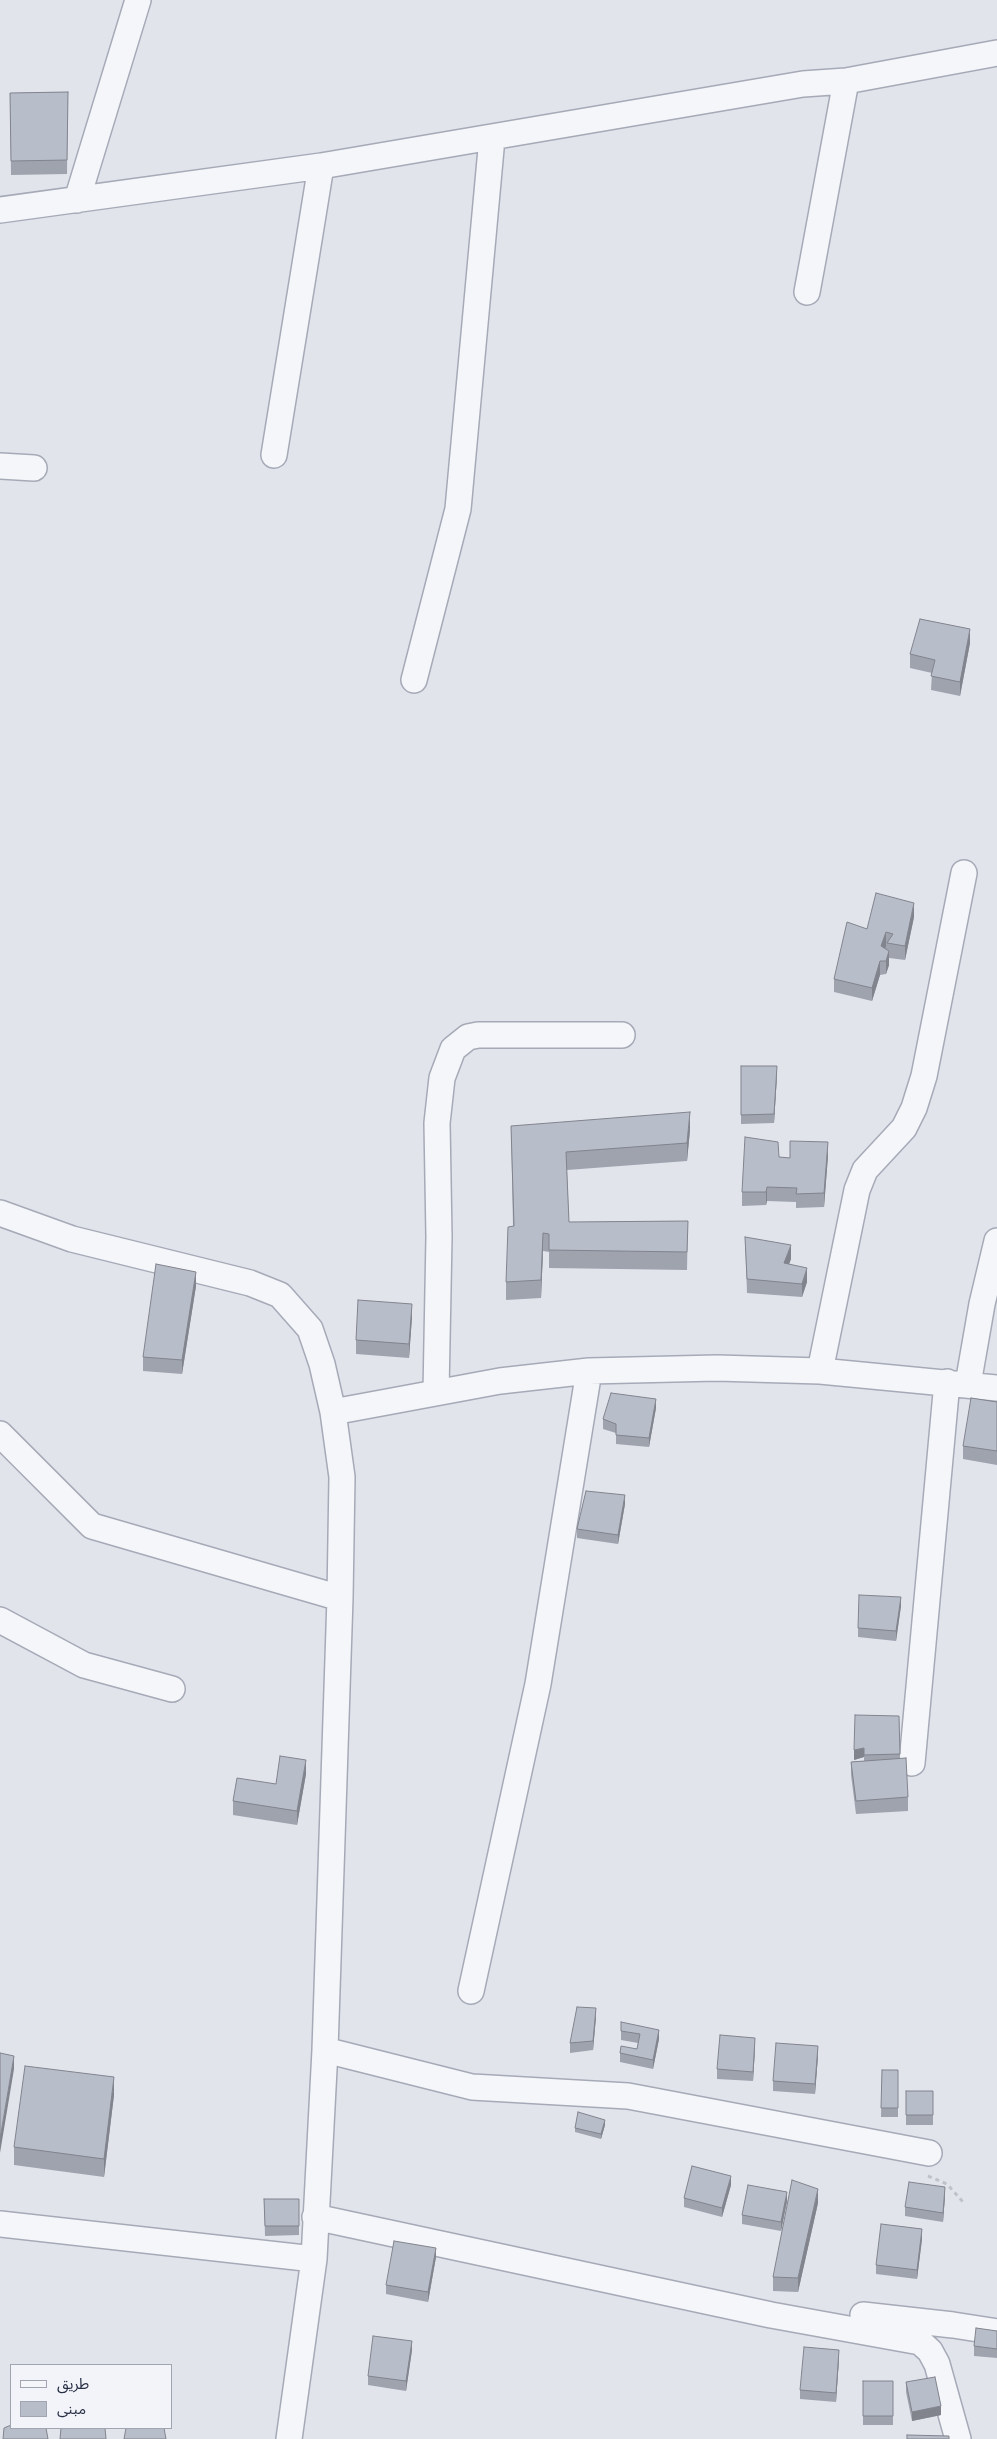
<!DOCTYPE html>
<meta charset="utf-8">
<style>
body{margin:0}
#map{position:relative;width:997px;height:2439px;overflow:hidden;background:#e2e4ec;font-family:"PT Sans","Noto Sans Arabic",sans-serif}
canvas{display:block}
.legend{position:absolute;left:10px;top:2364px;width:162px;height:65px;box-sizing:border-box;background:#f2f4f9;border:1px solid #a1a5b1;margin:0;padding:6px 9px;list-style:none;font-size:15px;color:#282f45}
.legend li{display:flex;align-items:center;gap:10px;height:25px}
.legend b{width:25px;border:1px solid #a1a5b1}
</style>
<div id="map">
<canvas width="997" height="2439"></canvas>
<ul class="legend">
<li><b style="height:6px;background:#f5f6f9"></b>طريق</li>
<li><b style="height:14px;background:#b8bdca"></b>مبنى</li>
</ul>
</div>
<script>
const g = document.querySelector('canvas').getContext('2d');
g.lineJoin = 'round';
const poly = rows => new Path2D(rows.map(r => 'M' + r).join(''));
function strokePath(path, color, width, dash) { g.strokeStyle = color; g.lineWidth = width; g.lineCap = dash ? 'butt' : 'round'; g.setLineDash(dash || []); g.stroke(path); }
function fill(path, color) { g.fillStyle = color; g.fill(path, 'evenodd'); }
const path = poly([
 [928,2176,947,2184,964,2203]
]);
const minor = poly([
 [77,200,138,0],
 [0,210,321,166,803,84,846,81,997,53],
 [807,292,846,81],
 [274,455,321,166],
 [0,466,34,468],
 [414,680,458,509,492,138],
 [0,1213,72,1239,250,1283,280,1295,310,1329,322,1364,333,1412,342,1477,340,1598,325,2050,314,2259,289,2439],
 [820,1371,857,1190,865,1170,904,1128,914,1108,924,1076,964,873],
 [968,1384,982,1304,997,1241],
 [436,1392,439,1237,437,1123,442,1078,453,1049,468,1037,478,1035,622,1035],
 [333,1412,500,1381,589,1371,717,1368,820,1371,997,1388],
 [0,1434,92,1526,340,1598],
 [0,1620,84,1665,172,1689],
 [912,1763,947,1382],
 [471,1991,538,1684,589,1371],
 [325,2050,472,2087,628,2096,929,2153],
 [315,2217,771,2315,920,2342,930,2351,937,2364,958,2439],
 [0,2224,314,2259],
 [863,2315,953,2325,997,2332]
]);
const wall = poly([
 [68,92,67,174,11,175,10,93],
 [970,643,960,696,931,690,932,673,910,668,910,654],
 [914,917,905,960,889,958,889,965,886,974,880,975,872,1001,834,992,834,979,867,929],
 [741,1066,777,1075,774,1123,741,1124],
 [511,1126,690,1130,687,1161,567,1170,569,1222,688,1221,687,1270,549,1268,549,1252,543,1251,541,1298,506,1300,506,1282,513,1226],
 [790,1141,828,1156,824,1207,796,1208,796,1202,767,1201,766,1205,742,1206,742,1192,779,1157,790,1158],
 [745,1237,791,1259,789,1264,807,1282,802,1297,747,1293],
 [196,1286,182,1374,143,1371,143,1357],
 [412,1317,409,1358,356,1354,356,1340],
 [997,1402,997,1465,963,1459,963,1446],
 [656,1408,649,1447,616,1444,616,1433,603,1429,603,1419],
 [625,1504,618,1544,577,1538,577,1529],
 [901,1606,896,1641,858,1637,858,1628],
 [899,1716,900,1758,908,1797,908,1811,856,1814,851,1775,851,1762,864,1761,864,1757,854,1760],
 [306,1774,297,1825,233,1815,233,1801,276,1784],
 [596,2017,593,2050,570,2053,570,2043],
 [621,2022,659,2039,653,2069,620,2062,620,2053,637,2049,638,2043,621,2040],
 [755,2048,753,2081,717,2079,717,2069],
 [818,2056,815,2094,773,2091,773,2081],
 [882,2070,898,2070,898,2117,881,2117],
 [906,2091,933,2091,933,2125,906,2125],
 [114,2095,104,2177,14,2165,14,2147],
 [605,2125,601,2139,575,2132,575,2128],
 [731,2185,722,2217,684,2207,684,2198],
 [945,2196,943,2222,905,2216,905,2207],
 [264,2199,299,2199,299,2235,265,2236],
 [787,2201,781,2231,742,2224,742,2215],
 [818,2203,798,2292,773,2291,773,2277],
 [922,2239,917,2279,876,2274,876,2265],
 [436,2257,428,2302,386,2294,386,2285],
 [997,2331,997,2358,974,2356,974,2346],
 [412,2350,406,2391,368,2385,368,2376],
 [839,2359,836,2402,800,2399,800,2390],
 [863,2381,893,2381,893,2425,863,2425],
 [906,2382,941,2415,912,2421,906,2392]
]);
const shadedWall = poly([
 [970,629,970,643,960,696,960,682],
 [914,903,914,917,905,960,905,946],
 [886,932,886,946,881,960,881,946],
 [889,951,889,965,886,974,886,961],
 [880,961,880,975,872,1001,872,988],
 [777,1066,777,1075,774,1123,774,1114],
 [690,1112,690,1130,687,1161,687,1143],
 [828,1142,828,1156,824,1207,824,1193],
 [767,1187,767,1201,766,1205,766,1192],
 [543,1233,543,1251,541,1298,541,1280],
 [791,1245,791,1259,784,1277,784,1263],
 [807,1268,807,1282,802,1297,802,1284],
 [196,1272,196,1286,182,1374,182,1360],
 [412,1304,412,1317,409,1358,409,1344],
 [656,1399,656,1408,649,1447,649,1438],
 [625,1495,625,1504,618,1544,618,1535],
 [901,1597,901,1606,896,1641,896,1631],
 [864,1748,864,1757,854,1760,854,1750],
 [306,1760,306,1774,297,1825,297,1811],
 [596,2008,596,2017,593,2050,593,2041],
 [659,2030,659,2039,653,2069,653,2060],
 [755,2038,755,2048,753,2081,753,2072],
 [818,2046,818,2056,815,2094,815,2084],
 [14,2056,14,2069,0,2153,0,2139],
 [114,2077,114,2095,104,2177,104,2159],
 [605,2120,605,2125,601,2139,601,2134],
 [731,2176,731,2185,722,2217,722,2208],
 [945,2187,945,2196,943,2222,943,2213],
 [818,2189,818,2203,798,2292,798,2278],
 [787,2192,787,2201,781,2231,781,2222],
 [922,2229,922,2239,917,2279,917,2270],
 [436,2248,436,2257,428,2302,428,2292],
 [412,2341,412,2350,406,2391,406,2381],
 [839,2350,839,2359,836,2402,836,2393],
 [941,2406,941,2415,912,2421,912,2412]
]);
const building = poly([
 [68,92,67,160,11,161,10,93,68,92],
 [920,619,970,629,960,682,931,676,935,660,910,654,920,619],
 [876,893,914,903,905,946,887,943,893,934,886,932,881,946,889,951,886,961,880,961,872,988,834,979,847,922,867,929,876,893],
 [741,1066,777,1066,774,1114,741,1115,741,1066],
 [690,1112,687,1143,566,1152,569,1222,688,1221,687,1252,549,1250,549,1234,543,1233,541,1280,506,1282,508,1227,514,1226,511,1126,690,1112],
 [745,1137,778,1142,779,1157,790,1158,790,1141,828,1142,824,1193,796,1194,797,1188,767,1187,766,1192,742,1192,745,1137],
 [745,1237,791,1245,784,1263,807,1268,802,1284,747,1279,745,1237],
 [156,1264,196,1272,182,1360,143,1357,156,1264],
 [358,1300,412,1304,409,1344,356,1340,358,1300],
 [611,1393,656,1399,649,1438,616,1435,616,1424,603,1419,611,1393],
 [971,1398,997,1402,997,1451,963,1446,971,1398],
 [586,1491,625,1495,618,1535,577,1529,586,1491],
 [859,1595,901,1597,896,1631,858,1628,859,1595],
 [855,1715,899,1716,900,1754,864,1755,864,1748,854,1750,855,1715],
 [280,1756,306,1760,297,1811,233,1801,237,1778,276,1784,280,1756],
 [906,1758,908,1797,856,1801,851,1762,906,1758],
 [577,2007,596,2008,593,2041,570,2043,577,2007],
 [621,2022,659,2030,653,2060,620,2053,621,2046,637,2049,640,2034,621,2031,621,2022],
 [720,2035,755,2038,753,2072,717,2069,720,2035],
 [776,2043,818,2046,815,2084,773,2081,776,2043],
 [0,2053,14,2056,0,2139,0,2053],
 [25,2066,114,2077,104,2159,14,2147,25,2066],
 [882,2070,898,2070,898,2108,881,2108,882,2070],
 [906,2091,933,2091,933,2115,906,2115,906,2091],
 [578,2112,605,2120,601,2134,575,2128,578,2112],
 [692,2166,731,2176,722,2208,684,2198,692,2166],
 [792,2180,818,2189,798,2278,773,2277,792,2180],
 [909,2182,945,2187,943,2213,905,2207,909,2182],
 [748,2185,787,2192,781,2222,742,2215,748,2185],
 [264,2199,299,2199,299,2226,265,2226,264,2199],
 [881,2224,922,2229,917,2270,876,2265,881,2224],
 [394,2241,436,2248,428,2292,386,2285,394,2241],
 [976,2328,997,2331,997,2349,974,2346,976,2328],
 [373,2336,412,2341,406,2381,368,2376,373,2336],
 [804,2347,839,2350,836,2393,800,2390,804,2347],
 [935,2377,941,2406,912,2412,906,2382,935,2377],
 [863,2381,893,2381,893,2416,863,2416,863,2381],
 [11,2425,11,2428,46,2428,48,2439,3,2439,4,2428,11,2425],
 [61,2428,105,2428,106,2439,60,2439,61,2428],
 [126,2428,164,2428,166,2439,124,2439,126,2428],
 [907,2435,949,2436,949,2439,907,2439,907,2435]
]);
strokePath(minor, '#a6aab7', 28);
strokePath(path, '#c0c2ca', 3, [4, 4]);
strokePath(minor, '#f5f6f9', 25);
fill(wall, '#9ea3ae');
fill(shadedWall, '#81848d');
fill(building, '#b8bdca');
strokePath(building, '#81848d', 1);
</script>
